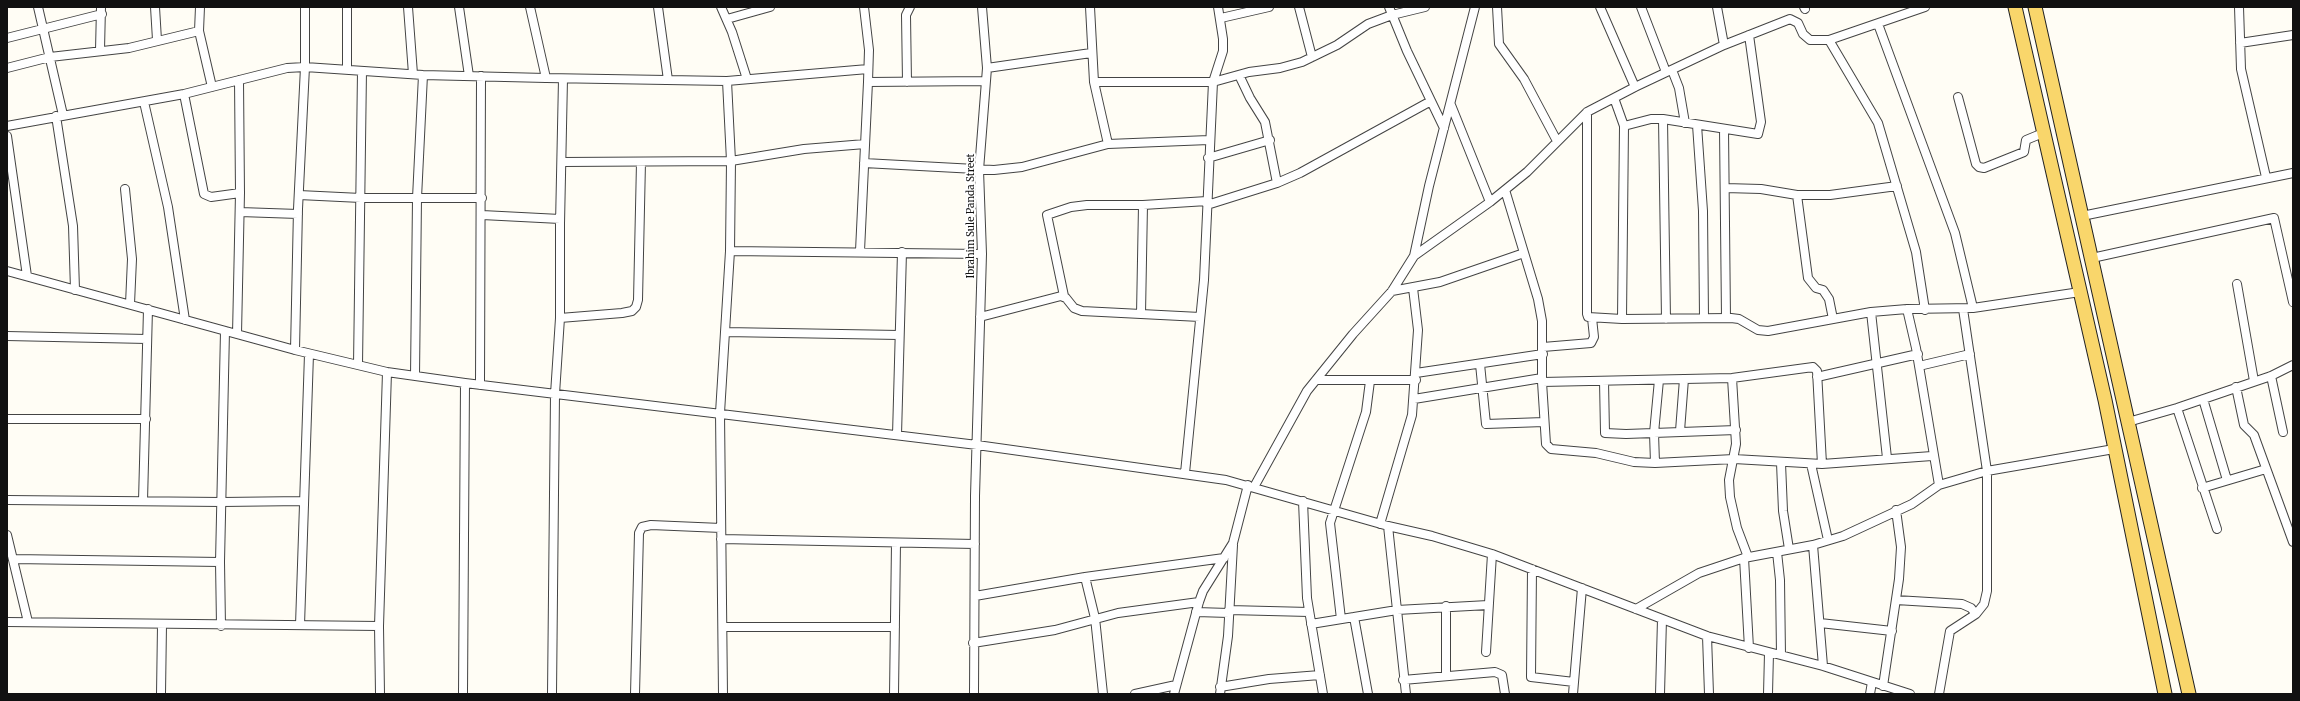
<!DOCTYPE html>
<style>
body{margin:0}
#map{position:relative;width:2300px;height:701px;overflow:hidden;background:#fffdf5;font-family:Merriweather,serif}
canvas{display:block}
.frame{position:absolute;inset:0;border:8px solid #111;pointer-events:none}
</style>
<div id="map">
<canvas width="2300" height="701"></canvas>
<div class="frame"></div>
</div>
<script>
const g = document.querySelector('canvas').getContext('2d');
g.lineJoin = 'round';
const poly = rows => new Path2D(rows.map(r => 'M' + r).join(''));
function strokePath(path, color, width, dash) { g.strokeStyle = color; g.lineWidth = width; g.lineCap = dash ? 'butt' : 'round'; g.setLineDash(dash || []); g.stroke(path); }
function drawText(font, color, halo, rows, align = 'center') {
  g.font = font + ' Merriweather,serif'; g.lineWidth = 4; g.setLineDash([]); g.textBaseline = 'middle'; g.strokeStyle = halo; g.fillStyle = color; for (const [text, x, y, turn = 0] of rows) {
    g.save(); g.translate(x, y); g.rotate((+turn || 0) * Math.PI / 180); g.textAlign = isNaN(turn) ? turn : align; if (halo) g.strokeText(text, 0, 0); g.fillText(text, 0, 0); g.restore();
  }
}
const minor = poly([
 [38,7,63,115],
 [155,7,157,40],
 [200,7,199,31,212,87],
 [347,7,347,69],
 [408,7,413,74],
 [459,7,469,76],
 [530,7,546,78],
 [658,7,668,80],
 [721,7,732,32,747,79],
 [1090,7,1094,82,1108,144],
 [1299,7,1312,57],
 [1389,7,1407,51,1444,128],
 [1497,7,1499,44,1524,79,1557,141],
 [1600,7,1635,87],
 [1641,7,1666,72],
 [1717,7,1724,45],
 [1804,7,1805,9],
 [2239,7,2241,69,2266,177],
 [1221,18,1269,7],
 [727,19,770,7],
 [1878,24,1955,233,1973,308],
 [7,38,102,14],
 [1829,40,1878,123,1916,252,1925,310],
 [2240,43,2293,35],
 [100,50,101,7],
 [7,68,50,57,129,48,199,31],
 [987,68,1091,53],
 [1672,70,1679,88,1685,123],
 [1239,75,1250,98,1265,122,1277,183],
 [868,82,986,81],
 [907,82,906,15,910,7],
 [1094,82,1213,82,1249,72,1280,68,1302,62,1337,45,1368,24,1392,15,1425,7],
 [184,94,204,194,211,197,240,193],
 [1958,97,1976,164,1979,167,1984,168,2024,152,2026,140,2043,133],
 [1614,98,1624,126,1651,119,1663,119,1758,134,1761,122,1749,35],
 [144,102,168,207,185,320],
 [1451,105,1490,202],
 [1587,112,1587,314,1588,317,1622,319,1731,318,1739,319,1758,330,1768,331,1871,312,1907,309,1973,308,2080,292],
 [56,116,73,226,75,290],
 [1663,119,1666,319],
 [1697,125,1703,211,1704,318],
 [7,126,184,94,287,68,305,67,423,75,546,78,727,81,868,69],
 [1724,129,1726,318],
 [7,136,27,276],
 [1208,158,1270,140],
 [562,162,731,161,804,149,865,144],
 [864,163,994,170,1022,167,1108,144,1209,140],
 [1725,188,1761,189,1797,195,1830,195,1897,186],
 [125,189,132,259,130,304],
 [1505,190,1538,299,1542,321,1542,382,1546,444,1551,449,1596,453,1634,462,1655,463,1734,459,1822,464,1932,456],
 [299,195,361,198,482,198],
 [1797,195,1808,278,1816,288,1823,290,1829,299,1833,319],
 [1207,205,1277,183,1300,173,1431,101],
 [240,212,298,214],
 [482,215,560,219],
 [2082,216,2293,173],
 [730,251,982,254],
 [860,251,868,82,869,50,864,7],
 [1414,256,1429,186,1475,7],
 [2092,258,2274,218,2293,302],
 [7,271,295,350,387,372,465,383,977,445,1226,480,1388,526,1432,536,1492,554,1707,636,1823,666,1910,694],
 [2237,284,2254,381],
 [1392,291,1440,282,1524,253],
 [1064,296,1047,215,1071,207,1087,205,1143,205,1207,201],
 [1907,309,1916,348,1939,485],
 [1871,312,1887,458],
 [1141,314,1143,205],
 [980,317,1061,296,1066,298,1074,308,1082,311,1200,317],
 [560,318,622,313,632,311,636,307,638,300,641,162],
 [1622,319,1624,126],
 [725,332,899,335],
 [237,334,240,193,239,80],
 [7,336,147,339],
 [1543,347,1591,343,1594,337,1592,318],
 [295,350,298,209,305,67,305,7],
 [1480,364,1486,424,1544,422],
 [358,365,362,71],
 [1919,366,1970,354],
 [1416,373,1543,354],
 [415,376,417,198,423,75],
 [2271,376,2283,432],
 [1817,377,1918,354],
 [1732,378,1736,444,1729,480,1730,497,1737,528,1748,557],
 [1316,380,1416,380],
 [1604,381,1605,433,1626,434,1736,430],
 [1542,382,1732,378,1813,367,1817,371,1822,464],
 [480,385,481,76],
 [2236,387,2244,425,2254,435,2293,542],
 [1414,399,1542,378],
 [2203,399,2227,480],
 [2177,408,2217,529],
 [7,419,146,419],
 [2128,422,2177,408,2271,376,2293,365],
 [1680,431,1684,379],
 [897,435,902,252],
 [1655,463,1654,433,1659,380],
 [1781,463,1783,511,1789,549],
 [1811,464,1828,540],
 [1185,473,1204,280,1213,82,1223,51,1223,39,1218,7],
 [1254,487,1307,391,1353,334,1392,291,1414,256,1490,202,1527,172,1587,112,1635,87,1724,45,1790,19,1798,23,1803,34,1810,40,1829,40,1925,7],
 [2202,488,2266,469],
 [7,500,222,502,304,501],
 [143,501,148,309],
 [1303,501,1307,598,1323,694],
 [1380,524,1412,415,1418,330,1413,288],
 [1388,526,1406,694],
 [7,535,28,622],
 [721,539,975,544],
 [1813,545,1823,666],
 [1777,552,1780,580,1781,655],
 [1744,558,1749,648],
 [13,559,220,562],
 [1532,569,1531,677,1574,682],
 [1085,577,1095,618,1103,694],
 [975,596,1085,577,1224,558],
 [1896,600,1962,604,1971,608,1976,614],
 [1446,606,1446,676],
 [1636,609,1699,573,1744,558,1813,545,1843,536,1912,504,1939,485,1987,471,2114,449],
 [1229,610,1309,612],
 [1196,612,1229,613],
 [1354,617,1368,694],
 [1341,619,1330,523,1366,412,1370,381],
 [7,622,379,626],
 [1820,623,1892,631],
 [1311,624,1397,610,1488,605],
 [300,625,309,354],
 [221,626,220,562,225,331],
 [723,627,895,627],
 [1707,636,1709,694],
 [973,643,1055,630,1118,613,1199,602],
 [1486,652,1492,554],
 [1403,680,1495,672,1502,675,1505,694],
 [1883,686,1899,579,1901,547,1896,510],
 [1220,687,1269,679,1320,675],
 [161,694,162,625],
 [380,694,379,626,387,372],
 [463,694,465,383],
 [552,694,555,394,560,318,560,224,563,79],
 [635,694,639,533,642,527,651,525,721,528],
 [723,694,720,413,730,251,731,161,727,81],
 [894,694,896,543],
 [974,694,975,496,982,254,979,170,987,68,982,7],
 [1135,694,1176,685],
 [1174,694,1199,602,1203,591,1233,543,1248,485],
 [1220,694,1228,636,1233,545],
 [1573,694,1582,588],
 [1660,694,1662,619],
 [1768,694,1769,653],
 [1870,694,1872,682],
 [1939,694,1950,631,1976,614,1984,604,1987,591,1987,471,1963,309]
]);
const primary = poly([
 [2015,7,2105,400,2165,694],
 [2035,7,2189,694]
]);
const streetNames = [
 ["Ibrahim Sule Panda Street",971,216,-90]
];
strokePath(minor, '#444', 10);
strokePath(primary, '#222', 15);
strokePath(minor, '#fff', 8);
strokePath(primary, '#f9d66b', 13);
drawText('10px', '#111', '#fff', streetNames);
</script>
